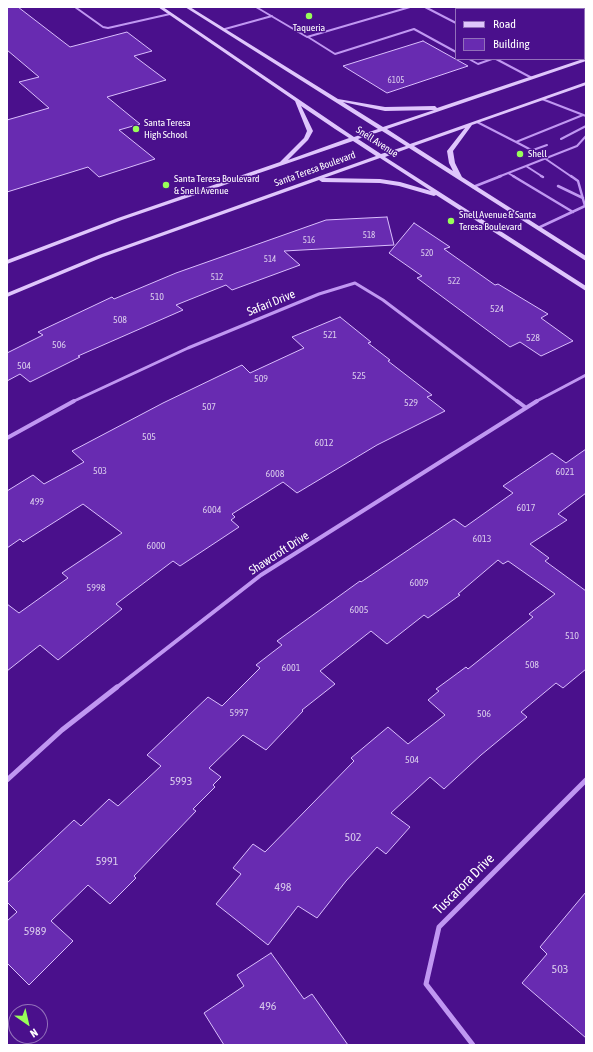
<!DOCTYPE html>
<style>
body{margin:0}
#map{position:relative;width:593px;height:1052px;overflow:hidden;background:#4a108c;font-family:"Asap Condensed",sans-serif}
canvas{display:block}
.frame{position:absolute;inset:0;border:8px solid #fff;pointer-events:none}
.legend{position:absolute;left:455px;top:8px;width:130px;height:52px;box-sizing:border-box;background:#4a108c;border:1px solid #9270ba;margin:0;padding:5px 7px;list-style:none;font-size:12px;color:#fff}
.legend li{display:flex;align-items:center;gap:8px;height:20px}
.legend b{width:20px;border:1px solid #9270ba}
.north{position:absolute;left:8px;top:1004px;width:40px;height:40px;box-sizing:border-box;background:#4a108c;border:1px solid #9270ba;border-radius:50%;rotate:146deg;font-size:11px;font-weight:700;line-height:16px;text-align:center;color:#fff}
.north::after{content:'';display:block;margin:auto;width:14px;height:18px;background:#98ff58;clip-path:polygon(50% 0,100% 100%,50% 72%,0 100%)}
</style>
<div id="map">
<canvas width="593" height="1052"></canvas>
<div class="frame"></div>
<ul class="legend">
<li><b style="height:5px;background:#dfc6fc"></b>Road</li>
<li><b style="height:11px;background:#682bb1"></b>Building</li>
</ul>
<div class="north">N</div>
</div>
<script>
const g = document.querySelector('canvas').getContext('2d');
g.lineJoin = 'round';
function fill(path, color) { g.fillStyle = color; g.fill(path, 'evenodd'); }
const poly = rows => new Path2D(rows.map(r => 'M' + r).join(''));
function strokePath(path, color, width, dash) { g.strokeStyle = color; g.lineWidth = width; g.lineCap = dash ? 'butt' : 'round'; g.setLineDash(dash || []); g.stroke(path); }
function drawText(font, color, halo, rows, align = 'center') {
  g.font = font + ' "Asap Condensed",sans-serif'; g.lineWidth = 3; g.setLineDash([]); g.textBaseline = 'middle'; g.strokeStyle = halo; g.fillStyle = color; for (const [text, x, y, turn = 0] of rows) {
    g.save(); g.translate(x, y); g.rotate((+turn || 0) * Math.PI / 180); g.textAlign = isNaN(turn) ? turn : align; if (halo) g.strokeText(text, 0, 0); g.fillText(text, 0, 0); g.restore();
  }
}
const building = poly([
 [7,7,18,7,70,47,127,32,152,51,134,56,166,80,107,97,140,124,119,130,155,159,99,177,88,167,7,192,7,120,49,108,19,82,39,77,7,50,7,7],
 [423,41,468,66,387,93,343,66,423,41],
 [387,217,394,245,284,251,300,265,232,290,226,285,176,305,183,310,78,356,80,357,30,382,20,374,7,381,7,353,43,335,38,332,112,297,114,299,176,273,326,220,387,217],
 [414,223,450,247,444,249,495,285,498,284,548,314,541,318,573,341,541,356,520,342,510,347,417,278,422,276,389,253,414,223],
 [340,317,371,342,368,343,390,360,388,361,432,395,427,397,445,411,377,445,297,493,283,482,232,514,235,517,231,520,239,527,180,566,173,561,116,604,122,609,58,660,40,645,7,671,7,604,19,613,68,578,62,573,122,533,83,504,23,542,20,539,7,548,7,491,33,475,44,484,84,462,72,451,163,403,242,365,250,373,304,348,292,337,340,317],
 [586,449,586,493,558,514,567,520,530,544,549,558,545,561,586,591,586,669,563,688,556,683,521,712,527,717,481,755,444,789,430,777,391,813,410,827,386,854,377,847,346,881,317,918,298,906,268,945,216,904,241,874,233,868,253,844,265,852,354,761,351,758,388,727,408,744,445,715,428,700,439,691,436,689,466,667,468,669,533,617,529,614,555,594,508,561,503,564,498,560,458,594,460,595,428,618,424,615,387,644,371,631,320,671,335,684,302,710,303,711,266,750,243,735,209,768,221,777,213,785,215,787,193,809,196,811,134,876,136,878,110,904,88,885,51,921,73,941,29,985,7,963,7,921,17,912,7,902,7,883,74,820,81,826,109,799,118,806,161,766,147,755,208,697,222,706,260,668,256,665,282,645,277,641,360,581,361,582,454,519,465,527,513,493,503,486,552,453,566,463,586,449],
 [586,892,586,1038,522,983,547,954,540,947,586,892],
 [271,953,304,999,312,994,348,1045,224,1045,204,1013,244,986,237,975,271,953]
]);
const laneFar1 = poly([
 [75,7,103,27,108,28,170,14],
 [256,7,307,37,410,7],
 [425,7,456,23],
 [533,7,537,9],
 [225,29,272,16],
 [584,31,586,32],
 [308,37,335,54,414,29,456,52],
 [469,59,478,64,492,59],
 [496,59,532,78],
 [542,99,586,116],
 [477,122,516,142,583,115],
 [561,139,586,126],
 [516,142,537,153,572,177],
 [533,150,547,145],
 [526,166,543,177],
 [508,173,515,177],
 [498,177,577,146,586,136]
]);
const lane = poly([
 [513,176,573,212],
 [541,176,543,177],
 [558,186,583,198],
 [473,187,501,176],
 [538,228,585,206,578,181,571,176]
]);
const streetFar2 = poly([
 [72,402,188,348,319,294,355,283,383,300,518,402],
 [535,402,586,375]
]);
const streetFar1 = poly([
 [517,401,525,407],
 [7,438,74,401],
 [116,688,261,575,537,401]
]);
const street = poly([
 [7,780,62,730,117,687],
 [473,1045,426,984,439,927,586,780]
]);
const secondary = poly([
 [158,7,163,7,354,137,378,129,185,7,190,7,338,99,385,107,435,106,437,108,586,58,586,61,387,129,410,144,586,82,586,85,472,125,453,151,455,163,462,177,586,256,586,261,409,148,385,157,586,286,586,291,436,195,434,196,399,186,380,183,322,182,319,180,103,257,7,297,7,293,99,255,376,156,353,141,122,220,7,264,7,260,118,218,280,162,304,138,307,131,295,101,158,7],
 [343,102,385,111,434,110,383,127,343,102],
 [301,106,335,129,349,138,288,160,308,140,313,131,301,106],
 [465,128,447,151,449,163,453,171,414,146,465,128],
 [382,131,406,146,381,154,358,139,382,131],
 [380,158,431,191,400,182,380,179,324,178,380,158]
]);
const markers = [
 [309,16,4,"#98ff58"],
 [136,129,4,"#98ff58"],
 [520,154,4,"#98ff58"],
 [166,185,4,"#98ff58"],
 [451,221,4,"#98ff58"]
];
const farNumbernames = [
 ["6105",396,80],
 ["518",369,235],
 ["516",309,240],
 ["520",427,253],
 ["514",270,259],
 ["512",217,277],
 ["522",454,281]
];
const farPoinames = [
 ["Taqueria",309,28,"center"],
 ["Santa Teresa",144,123],
 ["High School",144,135],
 ["Shell",528,154],
 ["Santa Teresa Boulevard",174,179],
 ["& Snell Avenue",174,191],
 ["Snell Avenue & Santa",459,215],
 ["Teresa Boulevard",459,227]
];
const farStreetnames = [
 ["Snell Avenue",377,142,33],
 ["Santa Teresa Boulevard",315,169,-20]
];
const numberNames = [
 ["510",157,297],
 ["524",497,309],
 ["508",120,320],
 ["521",330,335],
 ["528",533,338],
 ["506",59,345],
 ["504",24,366],
 ["525",359,376],
 ["509",261,379],
 ["529",411,403],
 ["507",209,407],
 ["505",149,437],
 ["6012",324,443],
 ["503",100,471],
 ["6021",565,472],
 ["6008",275,474],
 ["499",37,502],
 ["6017",526,508],
 ["6004",212,510],
 ["6013",482,539],
 ["6000",156,546],
 ["6009",419,583],
 ["5998",96,588],
 ["6005",359,610],
 ["510",572,636],
 ["508",532,665],
 ["6001",291,668],
 ["5997",239,713],
 ["506",484,714],
 ["504",412,760]
];
const streetNames = [
 ["Safari Drive",271,303,-22],
 ["Shawcroft Drive",279,553,-33]
];
const nearNumbernames = [
 ["5993",181,781],
 ["502",353,837],
 ["5991",107,861],
 ["498",283,887],
 ["5989",35,931],
 ["503",560,969],
 ["496",268,1006]
];
const nearStreetnames = [
 ["Tuscarora Drive",464,884,-45]
];
fill(building, '#682bb1');
strokePath(building, '#dabefd', 1);
strokePath(laneFar1, '#c097f2', 2);
strokePath(lane, '#c097f2', 2.5);
strokePath(streetFar2, '#c097f2', 3);
strokePath(streetFar1, '#c097f2', 4);
strokePath(street, '#c097f2', 5);
fill(secondary, '#dfc6fc');
for (const [x, y, r, color] of markers) { const dot = new Path2D(); dot.arc(x, y, r, 0, 2 * Math.PI); g.fillStyle = color; g.fill(dot); strokePath(dot, '#4a108c', 1.5); }
drawText('9px', '#d9caec', null, farNumbernames);
drawText('10px', '#fff', '#4a108c', farPoinames, 'left');
drawText('10px', '#fff', '#4a108c', farStreetnames);
drawText('10px', '#d9caec', null, numberNames);
drawText('12px', '#fff', '#4a108c', streetNames);
drawText('12px', '#d9caec', null, nearNumbernames);
drawText('14px', '#fff', '#4a108c', nearStreetnames);
</script>
